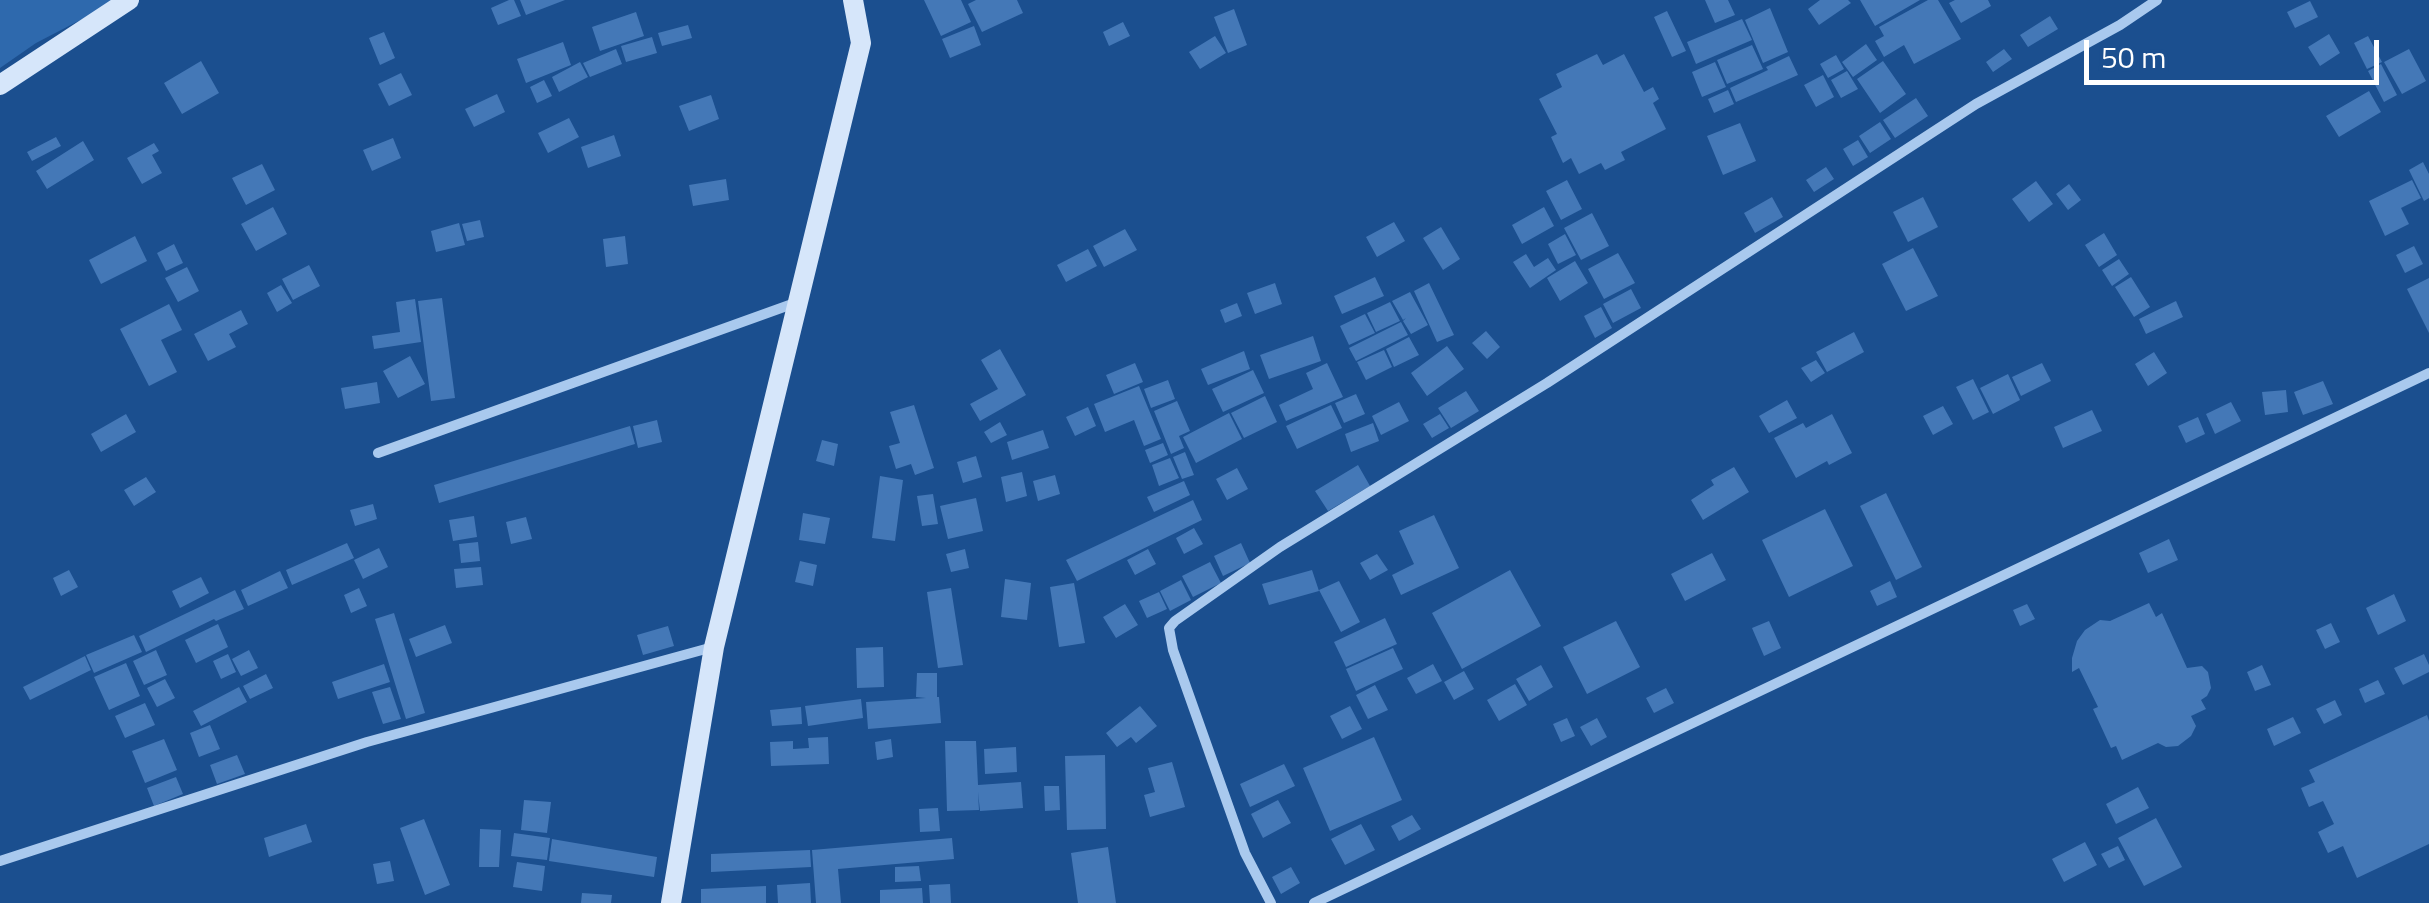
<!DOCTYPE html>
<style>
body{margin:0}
#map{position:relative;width:2429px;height:903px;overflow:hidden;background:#1b4f8f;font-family:"Titillium Web",sans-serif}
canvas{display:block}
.scale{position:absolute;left:2084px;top:40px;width:295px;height:45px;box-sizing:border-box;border:5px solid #fff;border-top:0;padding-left:12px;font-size:30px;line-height:35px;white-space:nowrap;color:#fff;-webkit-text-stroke:8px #1b4f8f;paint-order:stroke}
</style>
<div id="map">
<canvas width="2429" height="903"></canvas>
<div class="scale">50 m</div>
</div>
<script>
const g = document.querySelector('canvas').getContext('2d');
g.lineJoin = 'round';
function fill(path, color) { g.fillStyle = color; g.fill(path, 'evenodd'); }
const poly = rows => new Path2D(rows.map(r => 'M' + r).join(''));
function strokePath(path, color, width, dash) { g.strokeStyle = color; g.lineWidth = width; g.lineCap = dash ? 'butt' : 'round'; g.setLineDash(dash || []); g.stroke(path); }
const green = poly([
 [0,0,119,0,36,43,0,68]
]);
const building = poly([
 [509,0,514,0,521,16,498,25,491,8],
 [520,0,565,0,526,15],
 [924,0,961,0,971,22,941,36],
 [976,0,1017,0,1023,13,982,32,968,4],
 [1705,0,1728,0,1735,15,1715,23],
 [1820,0,1848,0,1851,3,1819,25,1808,9],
 [1860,0,1920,0,1875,26],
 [1928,0,1938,0,1961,39,1914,64,1904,45,1884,57,1875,41,1884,36,1879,27],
 [1955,0,1988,0,1991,6,1961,23,1949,3],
 [2310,1,2318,17,2295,28,2287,12],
 [1770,8,1788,52,1763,63,1745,20],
 [1234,9,1247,45,1228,53,1214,17],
 [1667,11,1686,51,1672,57,1654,17],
 [636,12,644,36,600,51,592,27],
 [2050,16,2058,29,2028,47,2020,35],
 [1742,19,1752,40,1696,64,1687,42],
 [1123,22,1130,36,1109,46,1103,32],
 [688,25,692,38,662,46,658,33],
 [974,26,981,45,950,58,942,39],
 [384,32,395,58,380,65,369,38],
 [2329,34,2340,53,2320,66,2308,47],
 [1215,36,1226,53,1200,69,1189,52],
 [2368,36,2382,62,2367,69,2354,43],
 [652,37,657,53,626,62,621,46],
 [563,42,571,65,526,83,517,59],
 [1866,44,1877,60,1853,77,1842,62],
 [1752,45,1763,69,1727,84,1717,60],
 [616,49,622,64,590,77,583,63],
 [2004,49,2012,59,1993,72,1986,62],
 [2409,49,2426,81,2402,94,2384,62],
 [1597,54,1603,65,1624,54,1644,92,1653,87,1659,99,1653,103,1666,129,1621,152,1625,160,1605,170,1601,163,1579,174,1571,158,1563,163,1551,137,1557,134,1539,99,1562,87,1556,74],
 [1836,55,1844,69,1828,78,1820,64],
 [1789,56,1798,75,1736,102,1730,88,1768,70,1766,67],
 [201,61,219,93,182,114,164,83],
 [1883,61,1906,94,1880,113,1857,79],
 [580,62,588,77,559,92,552,77],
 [1715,62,1726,87,1702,97,1692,72],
 [2381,64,2397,95,2384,102,2368,71],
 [1847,71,1858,89,1841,98,1831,80],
 [401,73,412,95,389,106,378,84],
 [1823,75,1834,97,1816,107,1804,85],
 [544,80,552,96,537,103,530,87],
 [1728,90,1734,104,1714,113,1708,99],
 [2369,91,2381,112,2339,137,2326,116],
 [497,94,505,112,474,127,465,109],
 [711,95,719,119,689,131,679,106],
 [1916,98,1928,116,1895,138,1883,120],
 [569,118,579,137,548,153,538,133],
 [1880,122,1891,139,1870,153,1859,136],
 [1740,123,1756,161,1723,175,1707,136],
 [614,135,621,156,588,168,581,147],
 [56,137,61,146,32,161,27,152],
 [393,138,401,158,372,171,363,150],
 [1858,140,1868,157,1853,166,1843,149],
 [83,141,94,160,47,189,36,171],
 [154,143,159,151,152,155,162,173,142,184,127,158],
 [2423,162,2429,174,2429,198,2424,201,2409,170],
 [262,164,275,190,246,205,232,178],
 [1826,167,1834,179,1814,192,1806,180],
 [726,179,729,200,693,206,689,185],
 [1567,180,1582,209,1561,220,1546,191],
 [2412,180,2421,198,2401,208,2409,224,2385,236,2369,201],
 [2036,181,2053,204,2029,222,2012,199],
 [2069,184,2081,200,2068,210,2056,194],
 [1772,197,1783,217,1755,233,1744,213],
 [1923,197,1938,227,1908,242,1893,212],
 [273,207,287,234,256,251,241,224],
 [1544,207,1554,226,1522,244,1512,225],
 [1592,213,1609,246,1581,260,1564,228],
 [480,220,484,237,467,241,462,224],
 [1394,222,1405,241,1377,257,1366,237],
 [459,223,465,245,436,252,431,231],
 [1441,227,1460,259,1443,270,1423,238],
 [1125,229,1137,250,1104,267,1093,246],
 [2104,233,2117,255,2099,267,2085,245],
 [1565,234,1576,255,1558,264,1548,244],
 [135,236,147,261,101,284,89,260],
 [625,236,628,264,606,267,603,239],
 [174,244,183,263,166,271,157,253],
 [2414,246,2423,264,2405,273,2396,255],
 [1913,248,1938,296,1906,311,1882,264],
 [1088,249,1097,266,1066,282,1057,265],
 [1618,253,1635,283,1604,299,1588,269],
 [1526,254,1534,267,1548,258,1556,270,1530,288,1513,262],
 [2119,259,2129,274,2112,286,2102,270],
 [1575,261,1588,283,1560,301,1547,278],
 [309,265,320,286,293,300,282,279],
 [187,267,199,291,178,302,165,278],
 [1375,277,1384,296,1342,314,1334,296],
 [2131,277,2150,307,2134,317,2115,287],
 [2429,278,2429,333,2407,289],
 [1275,283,1282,304,1255,314,1247,293],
 [1429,283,1454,335,1437,342,1414,291],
 [281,285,292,303,277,312,267,293],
 [1631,289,1641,308,1613,323,1603,304],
 [1410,292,1428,325,1411,334,1403,321,1406,318,1403,320,1392,301],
 [442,298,455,398,431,401,418,301],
 [415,299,421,342,374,349,372,336,400,332,396,302],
 [2176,301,2183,317,2146,334,2139,319],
 [1390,302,1400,321,1376,332,1367,313],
 [1237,303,1242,316,1225,323,1220,310],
 [169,304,182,330,161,340,177,372,149,386,120,329],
 [1601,307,1612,328,1595,338,1584,316],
 [241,310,248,324,229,334,236,347,208,361,194,334],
 [1365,314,1375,333,1349,345,1340,326],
 [1401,322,1408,335,1356,361,1349,348],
 [1486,331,1500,347,1487,359,1472,343],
 [1854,332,1864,352,1827,372,1816,352],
 [1313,336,1321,361,1269,379,1260,355],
 [1409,337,1419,355,1394,367,1386,349],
 [1447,346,1464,369,1427,396,1411,373],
 [1000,349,1026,395,980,421,970,404,998,389,981,360],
 [1384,350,1392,367,1366,380,1357,362],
 [1244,351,1250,369,1208,385,1201,369],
 [2154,352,2167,373,2148,386,2135,364],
 [410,356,425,384,398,398,383,371],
 [1816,360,1825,373,1811,382,1801,368],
 [1135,363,1143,382,1114,394,1106,375],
 [1327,363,1343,397,1286,421,1279,405,1313,389,1306,373],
 [2042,363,2051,381,2021,396,2012,377],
 [1253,370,1264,393,1223,412,1212,389],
 [2008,374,2020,400,1993,414,1980,388],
 [1973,379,1989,412,1973,420,1956,387],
 [1168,380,1175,399,1151,408,1144,389],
 [2323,381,2333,404,2303,415,2294,392],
 [377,382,380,403,345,409,341,388],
 [1139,386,1161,439,1144,446,1134,420,1105,432,1094,404],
 [2286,390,2288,412,2265,415,2262,392],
 [1466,391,1479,411,1451,428,1438,408],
 [1356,394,1365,414,1344,423,1335,403],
 [1265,396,1277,422,1244,438,1231,413],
 [1787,400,1797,418,1769,433,1759,416],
 [1177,401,1190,431,1179,436,1184,448,1171,454,1154,411],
 [1399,402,1409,421,1381,435,1372,416],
 [2231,402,2241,421,2215,434,2206,414],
 [914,405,934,468,915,475,911,464,896,469,889,446,900,443,890,412],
 [1331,405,1342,428,1297,449,1286,426],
 [1943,406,1953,424,1933,435,1923,416],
 [1088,407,1096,426,1075,436,1066,417],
 [2092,410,2102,431,2063,448,2054,427],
 [1229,413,1242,439,1196,463,1183,437],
 [126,414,136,432,101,452,91,434],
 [1440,414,1449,428,1432,438,1423,424],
 [1832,414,1852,453,1829,465,1827,461,1796,478,1774,438,1803,423,1806,428],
 [2198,417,2205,434,2186,443,2178,426],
 [657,420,662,442,638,448,633,426],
 [1000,422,1007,435,991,443,984,432],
 [1373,423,1379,441,1351,452,1345,434],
 [630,426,635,444,439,503,434,485],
 [1043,430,1049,448,1012,460,1007,442],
 [822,440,838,444,834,466,816,461],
 [1163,443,1168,455,1150,463,1145,450],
 [1185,452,1194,475,1182,479,1173,457],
 [976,456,982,477,963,483,957,462],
 [1170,458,1179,478,1159,486,1152,465],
 [1358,465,1370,486,1328,511,1315,491],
 [1734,467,1749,492,1703,520,1691,500,1714,485,1711,480],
 [1237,468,1248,489,1227,500,1216,479],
 [1022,472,1027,496,1006,502,1001,477],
 [1055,475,1060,494,1038,501,1033,481],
 [880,476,903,480,895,541,872,538],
 [146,477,156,492,134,506,124,490],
 [1184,481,1190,495,1154,512,1147,497],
 [1886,493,1922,567,1896,580,1860,506],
 [933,494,938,524,922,526,917,496],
 [976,498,983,531,948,539,940,506],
 [1193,500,1202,520,1077,581,1066,560],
 [373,504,377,519,355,526,350,510],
 [1825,509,1853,566,1789,597,1762,540],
 [803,513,830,518,825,544,799,540],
 [1434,515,1459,568,1401,595,1392,575,1414,564,1399,531],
 [474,516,477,537,453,541,449,520],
 [526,517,532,539,511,544,506,522],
 [1194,528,1203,544,1184,554,1176,538],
 [2169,539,2178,560,2148,573,2139,553],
 [478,542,480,561,461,563,459,544],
 [347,543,354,558,292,585,286,570],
 [1241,543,1250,563,1223,576,1214,556],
 [379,548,388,567,363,579,354,560],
 [965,549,969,568,951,572,946,554],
 [1148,549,1156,564,1135,575,1127,560],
 [1712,553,1726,580,1685,601,1671,574],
 [1377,554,1388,570,1370,580,1360,563],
 [800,561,817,565,813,586,795,582],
 [1210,562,1221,583,1193,597,1182,576],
 [481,567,483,585,456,588,454,569],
 [69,570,78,587,61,596,53,578],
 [1312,570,1319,591,1269,605,1262,584],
 [1510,570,1541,626,1462,669,1432,613],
 [280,571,288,588,248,606,241,590],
 [201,577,209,593,180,608,172,591],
 [1005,579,1031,583,1027,620,1001,617],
 [1181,580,1191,600,1170,611,1160,591],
 [1339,581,1360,622,1341,632,1319,590],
 [1890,581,1897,597,1877,606,1870,591],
 [1074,583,1085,643,1059,647,1050,587],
 [359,588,367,606,351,613,344,595],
 [951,588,963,665,938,668,927,592],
 [235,590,244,609,216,621,214,619,146,652,139,636],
 [1159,592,1167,609,1147,618,1139,601],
 [2394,594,2406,621,2378,635,2366,608],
 [2149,603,2156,617,2162,613,2187,668,2202,666,2208,672,2211,688,2207,696,2201,700,2206,709,2191,716,2196,726,2191,736,2178,746,2166,747,2158,743,2122,760,2116,746,2111,748,2093,709,2098,707,2079,668,2072,672,2072,658,2077,641,2085,630,2100,620,2110,621],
 [1125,604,1138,625,1116,638,1103,617],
 [2027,604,2035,619,2020,626,2013,610],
 [394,613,425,713,406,719,375,619],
 [1385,618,1397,644,1346,667,1334,642],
 [1616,621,1640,667,1587,694,1563,647],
 [1769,621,1781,648,1764,656,1752,628],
 [2331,623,2340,642,2325,649,2316,630],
 [218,624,228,647,196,663,185,640],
 [445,625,452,643,416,657,409,639],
 [668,626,674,646,643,655,637,635],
 [134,635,142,652,94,673,86,655],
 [883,647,884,687,857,688,856,648],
 [1393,648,1403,669,1356,691,1346,669],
 [156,650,167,675,144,685,133,661],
 [249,650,258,668,241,676,232,659],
 [228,654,236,672,221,679,213,661],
 [2424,654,2429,665,2429,672,2403,685,2394,668],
 [85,656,91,670,30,700,23,687],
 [126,663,140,696,109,710,94,677],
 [384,664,390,682,338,699,332,682],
 [1433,664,1442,681,1416,694,1407,678],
 [1541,665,1553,687,1529,701,1516,679],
 [2262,665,2271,685,2255,691,2247,672],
 [1464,671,1474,689,1454,700,1444,682],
 [917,673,937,673,937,697,939,697,941,723,868,729,866,702,926,698,916,697],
 [266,674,273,688,250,699,243,686],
 [165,679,175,698,157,707,147,688],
 [2378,680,2385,694,2365,703,2359,689],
 [1515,684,1527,705,1499,721,1487,700],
 [1375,685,1388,710,1368,719,1356,695],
 [239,687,247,702,201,726,193,711],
 [390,687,401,719,383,724,372,692],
 [1666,688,1674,703,1654,713,1646,698],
 [861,699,863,718,808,726,805,706],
 [2335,700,2342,715,2324,724,2316,709],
 [145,703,155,725,125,738,115,716],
 [1140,706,1157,726,1136,743,1131,737,1117,747,1106,733],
 [1350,706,1362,729,1342,739,1330,716],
 [801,707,802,724,772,726,770,710],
 [2427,715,2429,721,2429,844,2357,878,2343,846,2328,853,2318,832,2334,824,2323,801,2309,807,2301,788,2315,782,2309,770],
 [2293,717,2301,733,2274,746,2267,729],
 [1567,718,1575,736,1561,742,1553,724],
 [1597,718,1607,737,1591,746,1580,727],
 [210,725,220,749,199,757,190,733],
 [828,737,829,764,771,766,770,742,793,741,793,749,809,748,808,738],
 [1374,737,1402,800,1330,831,1303,768],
 [164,739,177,770,145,783,132,751],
 [891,739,893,757,877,760,875,742],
 [945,741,976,741,978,785,1021,782,1023,808,980,811,978,792,979,810,947,811],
 [1016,747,1017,772,985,774,984,749],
 [237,755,245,774,217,784,210,765],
 [1105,755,1106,829,1067,830,1065,756],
 [1172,762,1185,807,1150,817,1144,795,1155,792,1148,768],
 [1284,764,1295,786,1250,807,1240,784],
 [176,777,183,794,154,806,147,788],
 [1044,786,1059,786,1060,810,1045,811],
 [2138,787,2149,808,2116,824,2106,804],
 [524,800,551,802,547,833,521,830],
 [1278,800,1291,823,1263,838,1251,814],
 [938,808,940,831,920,832,919,809],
 [1412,815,1421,829,1399,841,1391,826],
 [2156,818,2182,867,2144,886,2118,838],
 [424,819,450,885,425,895,400,828],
 [306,824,312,842,269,857,264,838],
 [1361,824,1375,850,1345,865,1331,839],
 [480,829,501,830,499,867,479,867],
 [514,833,550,838,547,860,511,856],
 [952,838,954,859,838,869,841,903,816,903,812,850],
 [552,839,657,857,654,877,549,861],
 [2085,842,2097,865,2064,882,2052,859],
 [2118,846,2125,860,2109,868,2101,854],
 [1108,847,1116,903,1078,903,1071,853],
 [810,850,811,867,711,872,711,854],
 [390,861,394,881,377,884,373,864],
 [517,862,545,866,542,891,513,887],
 [919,866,921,881,895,882,895,867],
 [1291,867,1300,883,1281,894,1272,877],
 [810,883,811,903,778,903,777,885],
 [950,884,951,903,930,903,929,885],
 [766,886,766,903,701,903,701,889],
 [922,888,923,903,880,903,880,890],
 [582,893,612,895,611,903,581,903]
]);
const street = poly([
 [378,453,795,303],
 [0,861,367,742,713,647],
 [1271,903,1245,853,1173,650,1169,628,1175,621,1280,547,1547,383,1976,104,2120,25,2157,0],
 [1314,903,2429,373]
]);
const secondary = poly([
 [0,85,129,0],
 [671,903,714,647,861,43,853,0]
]);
fill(green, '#2e69ad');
fill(building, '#4478b7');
strokePath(street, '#a9c9ee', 10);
strokePath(secondary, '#d6e6fa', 20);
</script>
